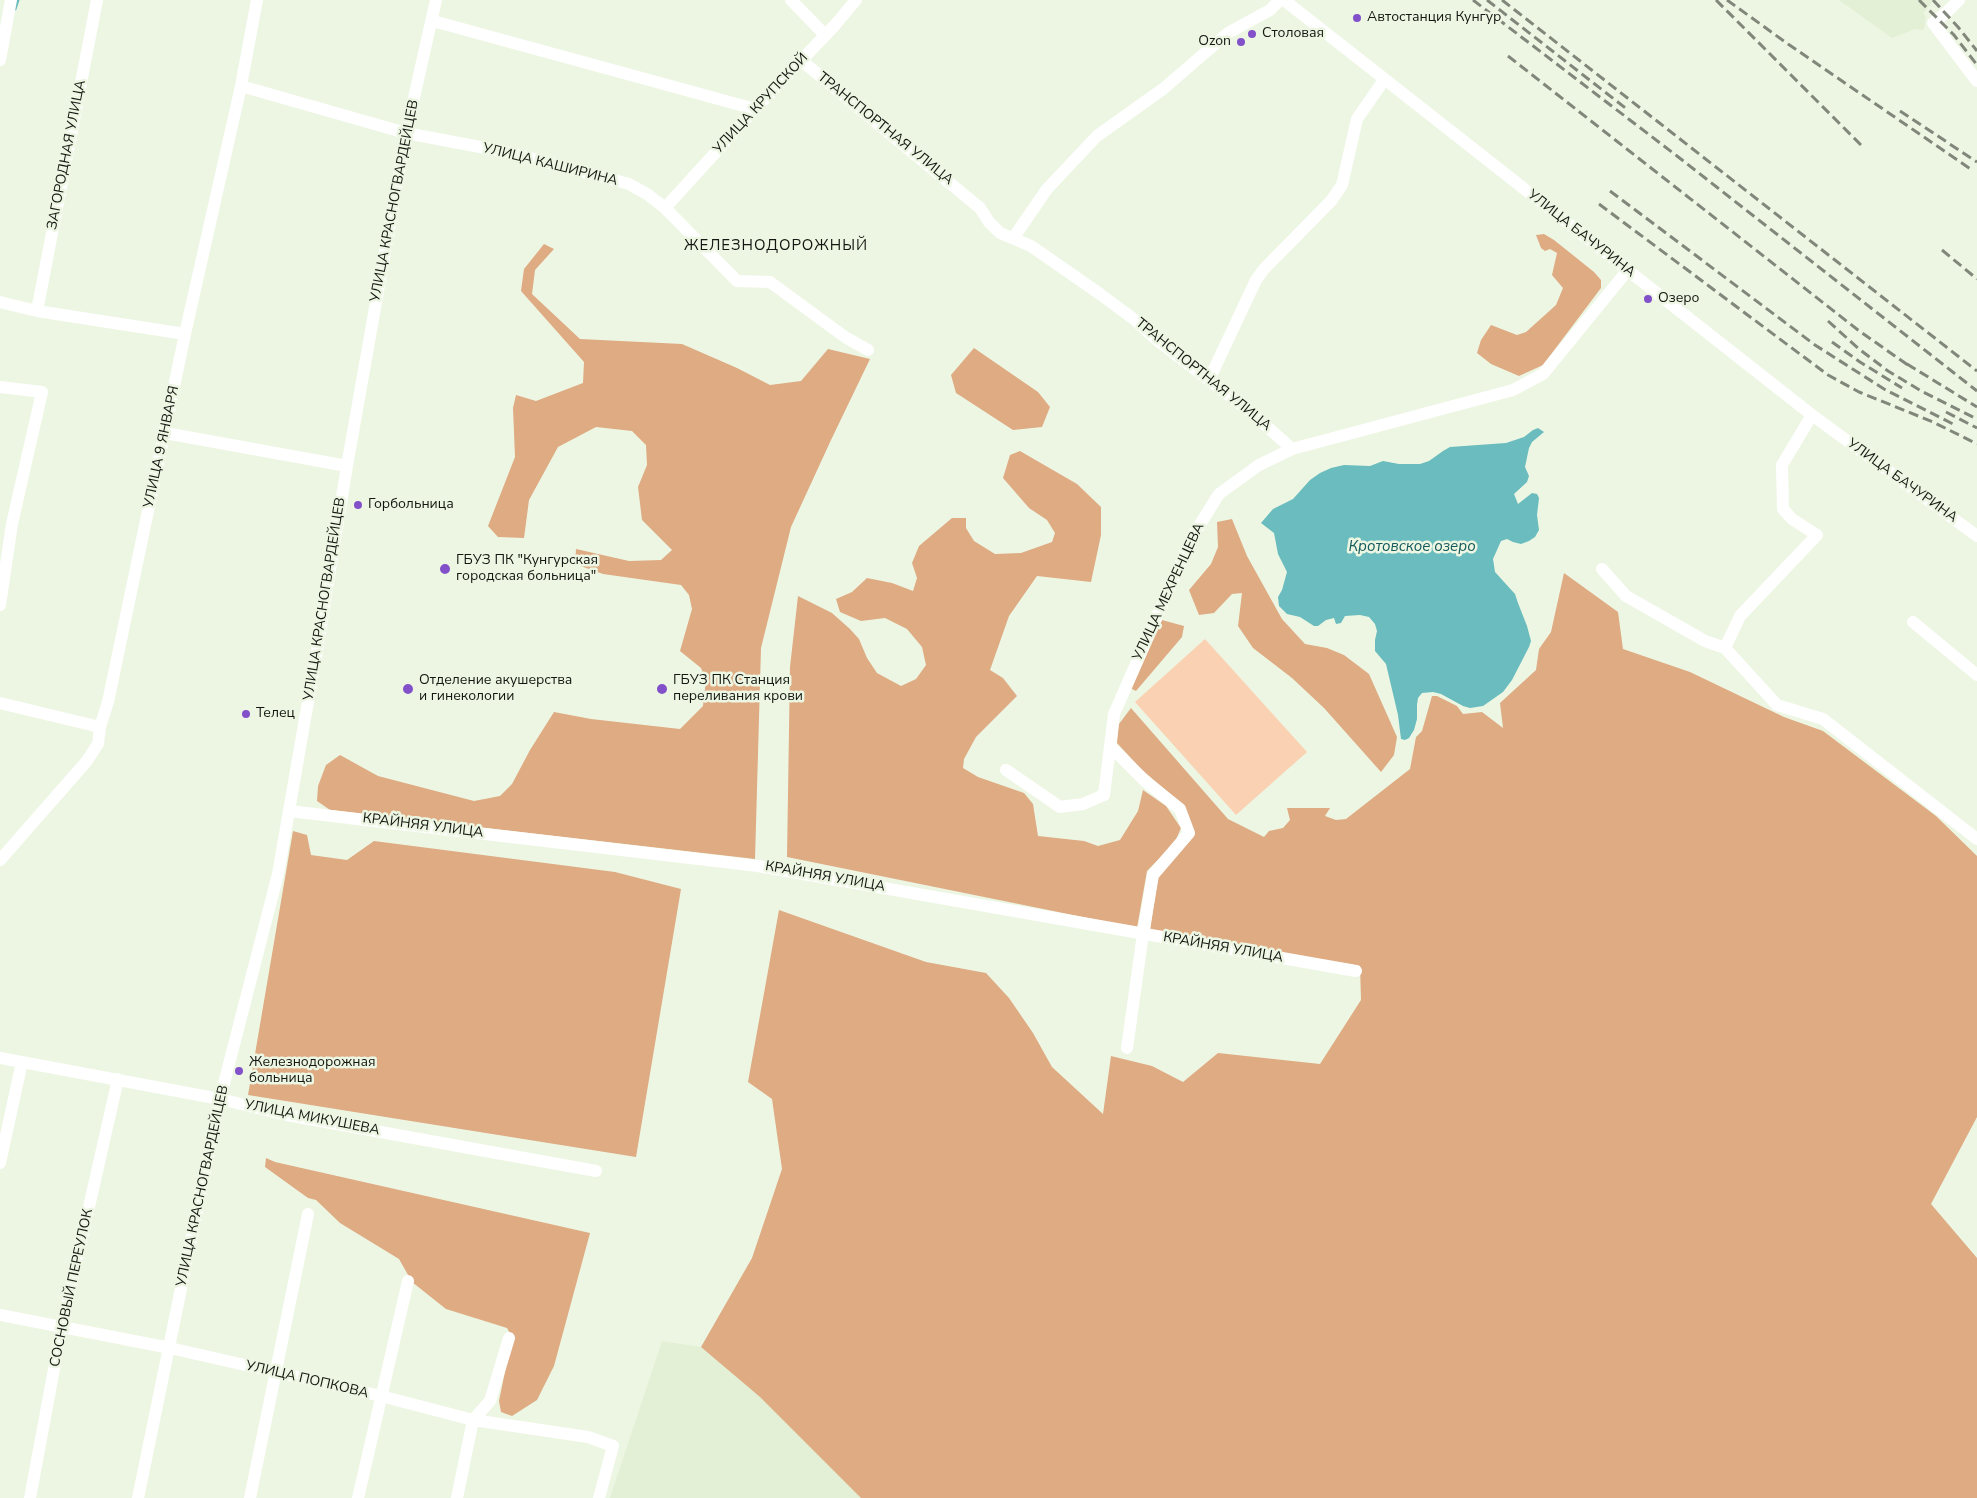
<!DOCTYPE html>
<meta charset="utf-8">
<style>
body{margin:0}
canvas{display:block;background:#edf6e3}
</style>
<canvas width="1977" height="1498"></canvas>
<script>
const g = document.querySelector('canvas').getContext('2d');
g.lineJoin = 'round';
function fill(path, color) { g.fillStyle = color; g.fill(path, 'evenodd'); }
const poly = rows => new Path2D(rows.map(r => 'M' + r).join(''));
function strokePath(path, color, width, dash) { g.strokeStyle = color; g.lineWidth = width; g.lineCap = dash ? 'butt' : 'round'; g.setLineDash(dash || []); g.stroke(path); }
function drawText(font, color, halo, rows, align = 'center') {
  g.font = font + ' "Nunito Sans",sans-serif'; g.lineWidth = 5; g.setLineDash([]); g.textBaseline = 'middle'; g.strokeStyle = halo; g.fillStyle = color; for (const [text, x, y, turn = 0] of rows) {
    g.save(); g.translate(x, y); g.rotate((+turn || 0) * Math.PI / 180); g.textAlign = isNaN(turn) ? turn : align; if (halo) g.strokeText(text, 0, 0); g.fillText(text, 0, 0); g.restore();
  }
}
const built = poly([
 [1839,0,1934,0,1923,13,1926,17,1924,30,1915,29,1892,38],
 [662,1341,701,1347,760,1397,861,1498,610,1498]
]);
const green = poly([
 [1205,639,1307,752,1236,815,1135,702]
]);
const forest = poly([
 [1544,234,1554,240,1594,272,1601,280,1601,288,1543,365,1519,376,1491,364,1477,353,1481,340,1491,325,1517,335,1526,332,1556,305,1563,288,1552,275,1557,253,1550,249,1545,251,1541,248,1536,235],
 [544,244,554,249,535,270,532,294,580,339,682,344,737,368,770,385,801,381,828,349,870,359,831,440,791,527,761,648,755,859,330,810,317,801,318,786,326,765,340,755,378,776,474,801,500,796,512,784,530,750,554,712,591,719,680,729,703,706,706,680,701,668,680,651,692,609,689,595,681,585,603,574,575,564,576,549,629,561,661,560,672,550,642,520,638,487,647,465,646,445,632,431,596,427,558,447,529,500,524,538,498,537,488,526,515,457,513,408,516,395,536,401,583,383,584,362,521,291,524,269],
 [974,348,1038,392,1050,407,1042,427,1013,430,956,393,951,375],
 [1020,451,1077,484,1101,507,1101,535,1091,582,1037,576,1009,616,990,670,1003,678,1017,696,976,737,964,759,963,768,978,777,1024,793,1033,804,1038,836,1084,841,1098,846,1120,840,1138,811,1143,790,1166,806,1181,828,1175,842,1147,871,1137,928,787,857,790,667,798,596,832,613,850,629,859,639,867,658,877,673,901,686,916,679,926,665,922,647,907,629,885,618,861,621,840,612,836,599,852,592,867,578,892,583,913,591,917,578,912,563,919,546,952,518,966,518,966,528,974,541,995,554,1021,553,1052,542,1055,533,1047,520,1029,508,1003,478,1010,455],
 [1232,519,1247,556,1282,619,1305,644,1327,648,1344,655,1369,674,1397,737,1394,755,1381,772,1324,708,1292,678,1253,648,1238,626,1242,593,1232,594,1214,613,1199,615,1189,590,1211,564,1218,547,1217,522],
 [1564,573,1618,612,1623,649,1690,672,1784,717,1823,731,1936,816,1977,856,1977,1117,1931,1204,1977,1258,1977,1498,861,1498,760,1397,701,1347,752,1258,782,1169,772,1099,748,1082,779,910,926,962,986,973,1009,998,1033,1033,1052,1067,1103,1114,1111,1056,1152,1066,1183,1082,1218,1053,1320,1064,1361,1000,1360,966,1150,931,1158,877,1184,847,1184,806,1141,769,1117,743,1119,724,1131,708,1228,819,1264,837,1269,831,1283,828,1290,820,1287,808,1330,808,1325,816,1336,820,1346,819,1410,769,1416,737,1422,731,1432,696,1437,696,1457,706,1463,714,1482,712,1503,728,1500,703,1536,670,1539,649,1551,632],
 [1162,620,1184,626,1182,637,1136,691,1130,688],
 [293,831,307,835,311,855,347,860,374,841,615,872,681,889,636,1157,248,1095],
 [266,1158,275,1162,590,1233,554,1366,537,1400,512,1416,501,1412,499,1401,512,1337,507,1328,446,1309,412,1282,399,1259,340,1223,316,1200,308,1198,265,1167]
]);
const water = poly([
 [1538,428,1544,432,1532,442,1529,448,1525,467,1529,476,1527,482,1514,494,1518,504,1532,493,1537,494,1539,498,1537,515,1539,530,1535,537,1529,541,1521,544,1513,542,1507,539,1501,541,1493,559,1495,572,1515,594,1518,603,1527,626,1531,641,1529,647,1512,680,1503,692,1483,706,1470,708,1463,706,1441,694,1433,692,1422,693,1418,698,1417,705,1417,719,1414,730,1409,738,1405,740,1401,739,1398,715,1386,664,1375,651,1375,640,1377,631,1375,624,1369,617,1360,615,1345,616,1341,623,1336,624,1334,618,1326,620,1318,626,1314,626,1300,617,1287,614,1279,606,1278,597,1282,590,1287,572,1278,554,1274,533,1261,523,1273,509,1293,499,1310,480,1320,473,1331,468,1344,465,1370,466,1383,461,1399,464,1420,464,1429,461,1443,451,1450,447,1506,443,1524,437,1533,430]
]);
const stream = poly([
 [15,9,18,0]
]);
const minor = poly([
 [791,0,825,35],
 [1284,0,1812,415,1977,536],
 [1959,0,1946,13,1933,23,1977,81],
 [433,21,755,109],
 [0,60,11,0],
 [802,61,980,208,989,222,1000,233,1031,246,1100,294,1135,320,1157,340,1253,414,1292,449],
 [241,86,406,133,512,153,629,184,647,194,665,208,737,281,770,282,845,337,868,350],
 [665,208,755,109,835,25,856,0],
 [1014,237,1047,189,1097,136,1163,89,1228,33,1270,10,1280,0],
 [0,302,37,311,185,334],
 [37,311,97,0],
 [1209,380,1256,280,1264,269,1331,201,1342,185,1357,119,1384,80],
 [0,387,42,392,12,524,0,605],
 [165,433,347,466],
 [1602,569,1626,596,1705,641,1725,648,1777,705,1823,719,1977,839],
 [1913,622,1977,675],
 [1725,648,1740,616,1817,535,1792,519,1783,509,1782,465,1812,415],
 [0,703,100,727],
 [1110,746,1145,781,1180,809,1189,833,1153,875,1143,934,1127,1048],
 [1006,770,1060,807,1083,804,1104,795,1114,714,1192,537,1219,494,1259,465,1292,449,1513,390,1543,374,1627,271],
 [289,811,758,866,1356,971],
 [0,860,86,762,98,744,100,727,108,702,185,334,241,86,257,0],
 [0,1058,220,1099,287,1115,596,1171],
 [0,1163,22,1062],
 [0,1315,170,1348,381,1396,473,1420,588,1437,613,1446,599,1498],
 [30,1498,62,1326,118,1079],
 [138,1498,220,1099,278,874,317,650,347,466,406,133,436,0],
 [250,1498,308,1214],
 [358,1498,408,1281],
 [457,1498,473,1420,490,1401,509,1338]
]);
const rail = poly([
 [1473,0,1677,156,1977,391],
 [1487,0,1628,110],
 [1502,0,1977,371],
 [1716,0,1863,147],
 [1727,0,1788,44,1972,170],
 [1919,0,1954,35,1977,65],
 [1933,0,1958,27,1977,51],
 [1508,56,1858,330,1912,368],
 [1900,111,1977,162],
 [1610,191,1815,345,1884,389,1955,425],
 [1599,204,1828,375,1859,392,1933,422,1977,444],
 [1942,250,1977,279],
 [1828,321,1859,349,1888,371,1923,392,1977,419],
 [1832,342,1860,362,1902,388],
 [1907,364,1977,407],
 [1946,412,1977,428]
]);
const markers = [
 [1357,18,5,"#8250c8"],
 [1252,34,5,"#8250c8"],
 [1241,42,5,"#8250c8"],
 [1648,299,5,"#8250c8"],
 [358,505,5,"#8250c8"],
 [445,569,6,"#8250c8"],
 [408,689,6,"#8250c8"],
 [662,689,6,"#8250c8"],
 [246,714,5,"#8250c8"],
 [239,1071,5,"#8250c8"]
];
const poiNames = [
 ["Автостанция Кунгур",1367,18],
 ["Столовая",1262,34],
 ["Ozon",1231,42,"right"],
 ["Озеро",1658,299],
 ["Горбольница",368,505],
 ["ГБУЗ ПК \"Кунгурская",456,561],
 ["городская больница\"",456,577],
 ["Отделение акушерства",419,681],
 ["и гинекологии",419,697],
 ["ГБУЗ ПК Станция",673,681],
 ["переливания крови",673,697],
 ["Телец",256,714],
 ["Железнодорожная",249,1063],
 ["больница",249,1079]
];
const streetNames = [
 ["УЛИЦА КРУПСКОЙ",761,104,-47],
 ["ТРАНСПОРТНАЯ УЛИЦА",885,129,39],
 ["ЗАГОРОДНАЯ УЛИЦА",67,155,-79],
 ["УЛИЦА КАШИРИНА",550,165,14],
 ["УЛИЦА КРАСНОГВАРДЕЙЦЕВ",395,201,-79],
 ["УЛИЦА БАЧУРИНА",1581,234,38],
 ["ТРАНСПОРТНАЯ УЛИЦА",1203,375,39],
 ["УЛИЦА 9 ЯНВАРЯ",162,447,-78],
 ["УЛИЦА БАЧУРИНА",1902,481,36],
 ["УЛИЦА МЕХРЕНЦЕВА",1169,592,-65],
 ["УЛИЦА КРАСНОГВАРДЕЙЦЕВ",325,599,-81],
 ["КРАЙНЯЯ УЛИЦА",423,826,7],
 ["КРАЙНЯЯ УЛИЦА",825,877,10],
 ["КРАЙНЯЯ УЛИЦА",1223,948,10],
 ["УЛИЦА МИКУШЕВА",312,1118,11],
 ["УЛИЦА КРАСНОГВАРДЕЙЦЕВ",203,1186,-78],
 ["СОСНОВЫЙ ПЕРЕУЛОК",72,1288,-78],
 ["УЛИЦА ПОПКОВА",307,1380,13]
];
const neighbourhoodNames = [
 ["ЖЕЛЕЗНОДОРОЖНЫЙ",776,246]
];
const waterNames = [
 ["Кротовское озеро",1412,547]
];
fill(built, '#e3f0d5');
fill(green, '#fad1b2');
fill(forest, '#deab83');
fill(water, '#6abcbe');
strokePath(stream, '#6abcbe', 3);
strokePath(minor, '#fff', 12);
strokePath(rail, '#81877a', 3, [10, 5]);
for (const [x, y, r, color] of markers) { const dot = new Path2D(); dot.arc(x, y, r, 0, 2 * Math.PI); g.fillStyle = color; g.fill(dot); strokePath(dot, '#edf6e3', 2); }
drawText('14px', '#141711', '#edf6e3', poiNames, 'left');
drawText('14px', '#141711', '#edf6e3', streetNames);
g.letterSpacing = '1px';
drawText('15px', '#141711', '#edf6e3', neighbourhoodNames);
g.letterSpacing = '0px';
drawText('italic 15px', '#135a5b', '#edf6e3', waterNames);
</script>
